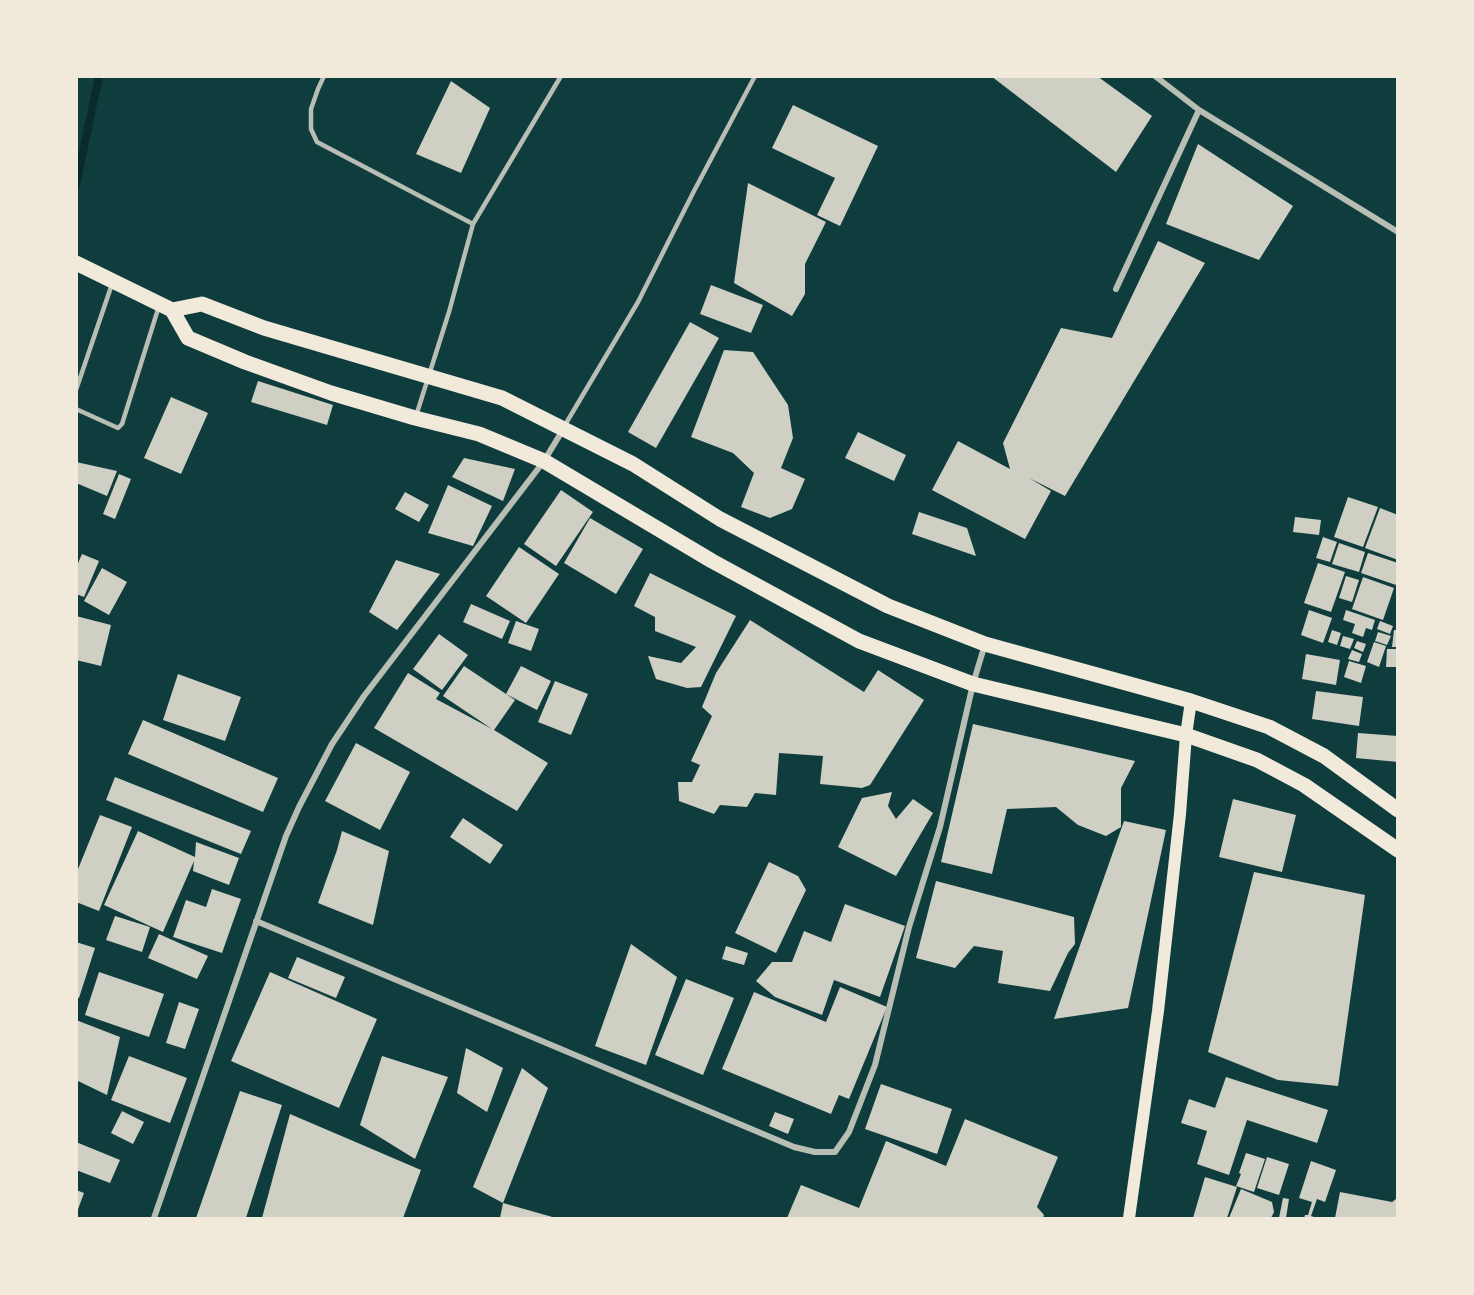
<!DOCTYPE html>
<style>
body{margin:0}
#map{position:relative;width:1474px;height:1295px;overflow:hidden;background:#0f3d3e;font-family:"Noto Sans",sans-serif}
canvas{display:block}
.frame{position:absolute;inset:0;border:78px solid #f1e9da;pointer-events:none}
</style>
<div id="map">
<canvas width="1474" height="1295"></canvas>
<div class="frame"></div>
</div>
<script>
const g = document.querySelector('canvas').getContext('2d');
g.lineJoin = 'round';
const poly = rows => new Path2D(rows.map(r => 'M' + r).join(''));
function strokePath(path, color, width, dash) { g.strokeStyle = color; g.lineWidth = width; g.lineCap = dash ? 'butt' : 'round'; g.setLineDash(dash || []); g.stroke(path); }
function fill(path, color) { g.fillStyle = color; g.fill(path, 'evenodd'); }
const stream = poly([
 [76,185,99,76]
]);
const building = poly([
 [991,76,1097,76,1152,116,1116,172],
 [451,81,490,108,461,173,416,154],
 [793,105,878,146,840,226,817,215,835,178,772,148],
 [1198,144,1293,206,1259,260,1166,224],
 [748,183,826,222,805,264,805,294,792,316,734,283],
 [1158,241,1205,263,1065,496,1029,478,1051,491,1025,539,932,490,958,441,1010,469,1003,443,1061,328,1112,338],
 [711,285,763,305,751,333,700,314],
 [690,322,719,338,656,448,628,432],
 [724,350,753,352,788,405,793,438,781,468,805,479,792,509,770,518,741,507,754,473,733,453,691,437],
 [258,381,333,405,327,425,251,402],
 [171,397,208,413,181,474,144,458],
 [858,432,906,455,894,481,845,458],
 [464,458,515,469,503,501,452,477],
 [76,462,117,471,107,496,76,483],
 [119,474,131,479,115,519,103,514],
 [448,485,492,506,473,546,428,533],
 [561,490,593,512,556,566,524,544],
 [405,492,429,505,419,522,395,509],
 [1348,497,1378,507,1363,547,1334,537],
 [1380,508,1398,515,1398,560,1365,548],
 [919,512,967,528,976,556,912,534],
 [1295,517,1321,520,1319,535,1293,532],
 [590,518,643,549,616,594,564,563],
 [1323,537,1337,542,1330,562,1316,558],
 [1339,543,1365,552,1359,572,1332,564],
 [519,547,559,574,526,623,486,596],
 [1368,553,1398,563,1396,585,1361,573],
 [82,554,99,561,84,597,76,594,76,568],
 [396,560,440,574,397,630,369,612],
 [1318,563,1345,572,1331,612,1304,603],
 [102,568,127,582,109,615,84,601],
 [650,573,736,616,701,687,687,688,656,679,648,656,681,663,696,647,655,631,655,617,634,606],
 [1346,576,1359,580,1352,602,1339,598],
 [1363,577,1394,588,1383,620,1352,609],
 [471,604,510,621,502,639,463,622],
 [1309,610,1332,618,1323,643,1301,635],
 [1346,610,1375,620,1372,630,1366,628,1363,637,1352,633,1355,624,1343,620],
 [76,616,111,625,101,666,76,660],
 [750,620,864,692,878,670,924,700,870,785,862,788,820,784,823,756,779,753,776,795,755,793,747,807,720,805,714,814,679,801,678,782,692,782,700,765,691,761,712,716,702,707,716,673],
 [516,621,539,629,531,651,508,643],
 [1380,621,1393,626,1390,634,1377,629],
 [1332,630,1341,633,1337,645,1328,642],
 [1394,630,1398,630,1398,647,1392,647],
 [1378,632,1391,636,1387,645,1375,641],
 [439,634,468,655,442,690,413,669],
 [1343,636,1354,639,1350,649,1340,646],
 [1357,641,1366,644,1363,652,1354,648],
 [1374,642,1386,646,1379,667,1367,662],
 [1387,649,1398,649,1398,667,1386,667],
 [1352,650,1362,654,1359,662,1348,659],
 [1306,654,1340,660,1336,685,1302,679],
 [1349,661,1366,666,1361,683,1344,677],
 [464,666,506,694,521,666,551,681,537,710,506,694,515,700,494,730,548,763,517,811,374,728,408,673,440,693,436,699,492,729,443,696],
 [178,674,241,697,225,741,163,720],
 [555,681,588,694,571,735,538,722],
 [1316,691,1363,697,1359,726,1312,719],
 [143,720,278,778,263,812,128,754],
 [973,724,1135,761,1121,788,1121,827,1106,836,1078,825,1056,807,1007,809,992,874,941,862],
 [1358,733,1398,736,1398,762,1356,758],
 [356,743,410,772,380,830,325,801],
 [115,777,251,831,241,854,106,800],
 [892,792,888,806,896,819,913,799,933,813,896,876,838,847,862,798],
 [1233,799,1296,815,1282,872,1219,857],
 [100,815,132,827,99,911,76,902,76,874],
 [463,818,503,845,490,864,450,837],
 [1124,821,1166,830,1128,1008,1054,1019],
 [138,831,195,857,196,842,239,858,229,885,193,871,194,861,163,932,104,905],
 [342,831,389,851,373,925,318,903,337,850],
 [769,862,798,876,806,890,776,953,735,933],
 [1254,872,1365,895,1338,1086,1278,1080,1208,1052],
 [936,881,1074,917,1075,944,1068,953,1050,991,998,983,1003,951,974,946,955,968,916,958],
 [212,889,241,899,222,953,173,937,186,900,206,907],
 [845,904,905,926,880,997,834,980,822,1015,775,997,756,981,772,962,792,962,804,931,831,942],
 [115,916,150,927,142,952,106,940],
 [159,934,208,956,197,979,148,958],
 [76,942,95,948,79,998,76,997],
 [631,944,677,977,646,1065,595,1046],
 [726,946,748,953,744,965,722,959],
 [297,957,345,977,336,998,288,978],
 [99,972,164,994,149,1037,85,1015],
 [270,972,377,1019,339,1108,231,1061],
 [686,979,734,998,703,1075,655,1055],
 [840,987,887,1007,849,1099,839,1095,831,1114,722,1069,754,992,826,1022],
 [179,1002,199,1009,185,1049,166,1043],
 [76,1020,120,1037,107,1095,76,1080],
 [466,1048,503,1068,487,1112,457,1093],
 [129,1056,187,1078,170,1123,111,1100],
 [382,1056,448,1077,415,1159,360,1125],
 [522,1068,548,1088,503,1203,473,1187],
 [1226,1077,1328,1110,1317,1143,1247,1120,1229,1175,1197,1164,1207,1131,1181,1123,1189,1099,1215,1108],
 [881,1084,952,1109,937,1154,865,1129],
 [240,1091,282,1105,246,1218,196,1218],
 [122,1111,144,1122,133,1144,111,1133],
 [775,1112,794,1119,788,1134,769,1126],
 [290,1114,421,1170,403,1218,262,1218],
 [965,1119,1058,1157,1037,1207,1044,1215,1043,1218,787,1218,801,1185,859,1208,886,1141,946,1166],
 [76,1142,120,1160,110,1183,76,1170],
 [1246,1153,1265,1159,1254,1192,1236,1186,1241,1174,1239,1173],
 [1267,1157,1289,1164,1279,1195,1257,1188],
 [1311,1161,1336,1170,1325,1202,1317,1199,1311,1216,1317,1218,1304,1218,1305,1215,1308,1215,1312,1202,1299,1198],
 [1205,1177,1237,1187,1227,1218,1193,1218],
 [1241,1189,1272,1202,1274,1212,1271,1218,1229,1218],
 [76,1190,84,1193,77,1212,76,1212],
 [1340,1192,1392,1202,1396,1199,1398,1218,1335,1218],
 [1283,1198,1289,1199,1286,1218,1279,1218],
 [503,1203,556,1218,500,1218]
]);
const service = poly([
 [324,76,318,89,311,109,311,129,317,142,473,224],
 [76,390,112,284],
 [76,409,118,428,122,424,159,306],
 [416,416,449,312,473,224,561,76],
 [565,425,638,302,694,191,755,76]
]);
const minor = poly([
 [1155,76,1199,110,1398,232],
 [1116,289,1199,110],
 [256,921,794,1147,815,1152,835,1152,849,1132,875,1065,909,927,940,827,973,684,985,644],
 [154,1218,286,836,299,807,332,744,364,696,544,461,564,428]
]);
const secondary = poly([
 [1129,1218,1158,1011,1180,814,1186,735,1191,701]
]);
const primary = poly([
 [76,263,172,310,188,338,245,362,331,393,415,418,479,434,544,461,712,561,859,641,973,684,1186,735,1257,760,1304,785,1398,850],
 [172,310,202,304,264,328,502,398,633,464,720,519,888,606,985,644,1191,701,1269,727,1324,756,1398,810]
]);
strokePath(stream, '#0a2a2b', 8);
fill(building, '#cfcfc3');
strokePath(service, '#b8beb3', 4.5);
strokePath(minor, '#b8beb3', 6);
strokePath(secondary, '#f1e9da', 12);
strokePath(primary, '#f1e9da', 15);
</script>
